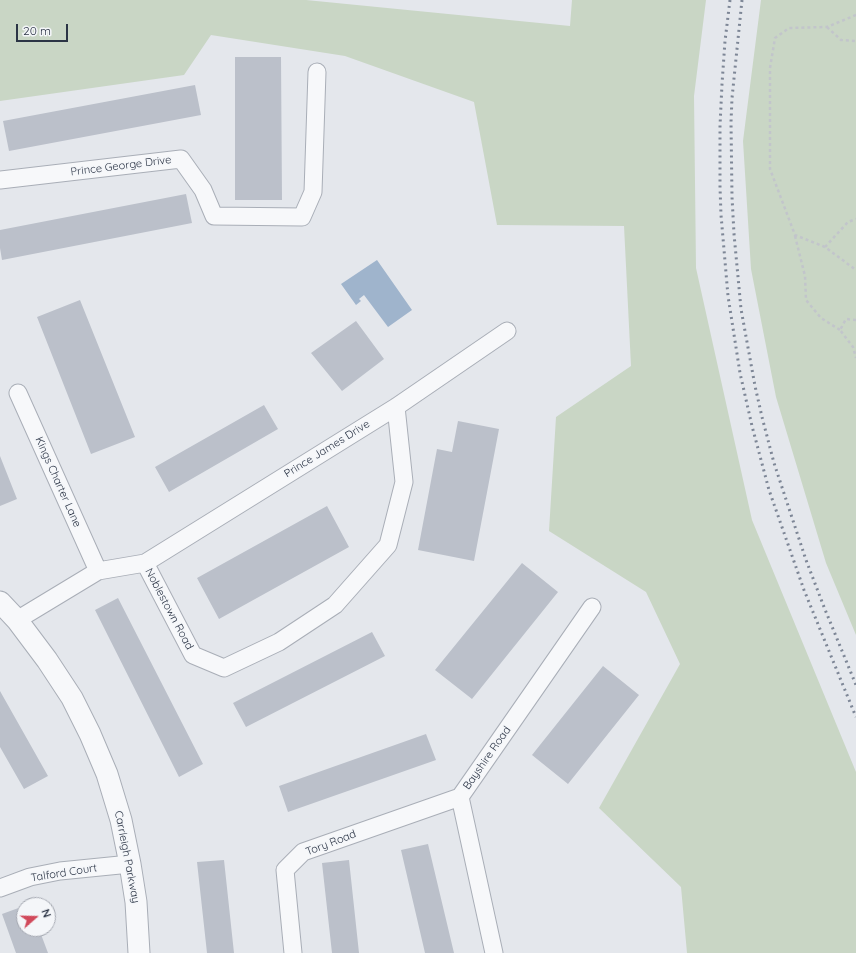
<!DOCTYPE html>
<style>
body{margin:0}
#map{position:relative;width:856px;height:953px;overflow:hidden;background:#e4e7ec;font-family:Quicksand,sans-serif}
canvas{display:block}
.north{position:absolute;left:16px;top:897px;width:40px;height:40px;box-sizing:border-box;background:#f4f6f9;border:1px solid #a4a8b1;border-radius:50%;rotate:70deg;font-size:11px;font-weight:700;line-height:16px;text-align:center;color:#2b3445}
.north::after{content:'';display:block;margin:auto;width:14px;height:18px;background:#d1495b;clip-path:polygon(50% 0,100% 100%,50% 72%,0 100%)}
.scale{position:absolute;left:16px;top:24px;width:52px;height:18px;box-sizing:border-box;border:2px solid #2b3445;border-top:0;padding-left:5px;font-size:12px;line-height:14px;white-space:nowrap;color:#2b3445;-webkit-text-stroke:3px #f4f6f9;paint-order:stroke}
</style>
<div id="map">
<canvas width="856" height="953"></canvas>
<div class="north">N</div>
<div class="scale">20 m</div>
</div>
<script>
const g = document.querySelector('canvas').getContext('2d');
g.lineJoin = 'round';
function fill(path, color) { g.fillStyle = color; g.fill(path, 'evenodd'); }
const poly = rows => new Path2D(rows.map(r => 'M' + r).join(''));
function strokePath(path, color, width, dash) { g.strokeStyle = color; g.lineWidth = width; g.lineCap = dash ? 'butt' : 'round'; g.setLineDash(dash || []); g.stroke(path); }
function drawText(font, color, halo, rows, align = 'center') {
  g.font = font + ' Quicksand,sans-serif'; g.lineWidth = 3; g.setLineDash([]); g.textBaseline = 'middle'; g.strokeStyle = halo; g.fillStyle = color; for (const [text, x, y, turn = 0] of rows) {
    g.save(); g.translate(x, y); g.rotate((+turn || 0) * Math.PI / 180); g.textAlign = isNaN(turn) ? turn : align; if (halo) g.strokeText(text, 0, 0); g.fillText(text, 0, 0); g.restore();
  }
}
const green = poly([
 [0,0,306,0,570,26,572,0,706,0,694,96,696,268,752,520,856,772,856,953,687,953,681,887,599,808,680,664,646,592,549,531,556,417,631,366,624,226,497,225,474,102,345,56,211,35,184,75,0,101],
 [761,0,856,0,856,635,826,563,776,397,751,269,743,141]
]);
const water = poly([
 [377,260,412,310,388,327,364,295,359,299,361,301,356,305,341,284]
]);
const building = poly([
 [235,57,281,57,282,200,235,200],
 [195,85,201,115,9,151,3,121],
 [186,194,192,223,2,260,0,248,0,230],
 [80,300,135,437,91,454,37,317],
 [356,321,384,359,342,391,311,353],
 [264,405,278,429,169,492,155,467],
 [458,421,499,429,474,561,418,550,437,449,452,452],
 [0,456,17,499,0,506],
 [327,506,349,547,219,619,197,578],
 [522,563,558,592,472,699,435,670],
 [118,598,203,764,179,777,95,610],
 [372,632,385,656,246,727,233,703],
 [603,666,639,695,568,784,532,755],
 [0,691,48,776,24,789,0,747],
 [426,734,436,760,288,812,279,786],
 [428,844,454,953,425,953,401,850],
 [224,860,234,953,207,953,197,862],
 [349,860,359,953,332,953,322,863],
 [24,906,24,929,39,929,48,953,16,953,2,914]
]);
const path = poly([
 [856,15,827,27,789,28,775,38,770,68,770,169,795,235,825,247,856,270],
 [827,27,841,40,856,41],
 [795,236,805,276,806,300,821,318,840,330],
 [825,247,848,222,856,219],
 [856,320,846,319,840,330,853,347,856,358]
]);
const minor = poly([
 [0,180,181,159,203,190,214,216,302,217,313,192,317,72],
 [18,393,98,571],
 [145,563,193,655,224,668,279,642,335,605,388,545,404,482,396,407],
 [17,620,98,571,145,563,396,407,507,331],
 [0,888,30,877,60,871,130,864],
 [293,953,285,870,303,852,460,797],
 [494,953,460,797,592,607]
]);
const tertiary = poly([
 [0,602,17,620,47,660,72,698,90,734,107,774,121,820,130,864,136,902,139,953]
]);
const rail = poly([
 [730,0,725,41,722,84,720,126,720,187,721,215,728,296,740,373,752,426,769,490,804,590,856,717],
 [742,0,732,98,731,122,732,197,734,234,741,309,755,386,762,417,774,463,806,560,824,607,856,685]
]);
const streetNames = [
 ["Prince George Drive",121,166,-7],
 ["Prince James Drive",327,449,-32],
 ["Kings Charter Lane",58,482,66],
 ["Noblestown Road",169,609,62],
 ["Bayshire Road",487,758,-55],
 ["Tory Road",331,843,-21],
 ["Carrleigh Parkway",127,857,79],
 ["Talford Court",64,873,-9]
];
fill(green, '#c9d6c5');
fill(water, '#9fb4cc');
fill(building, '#bbc0ca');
strokePath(minor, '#a9aeb7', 19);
strokePath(tertiary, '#a9aeb7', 23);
strokePath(path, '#c2c5cb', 2.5, [3, 3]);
strokePath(minor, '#f7f8fa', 17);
strokePath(tertiary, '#f7f8fa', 21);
strokePath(rail, '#7d8696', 3, [2, 4]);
drawText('11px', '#2b3445', '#f4f6f9', streetNames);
</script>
